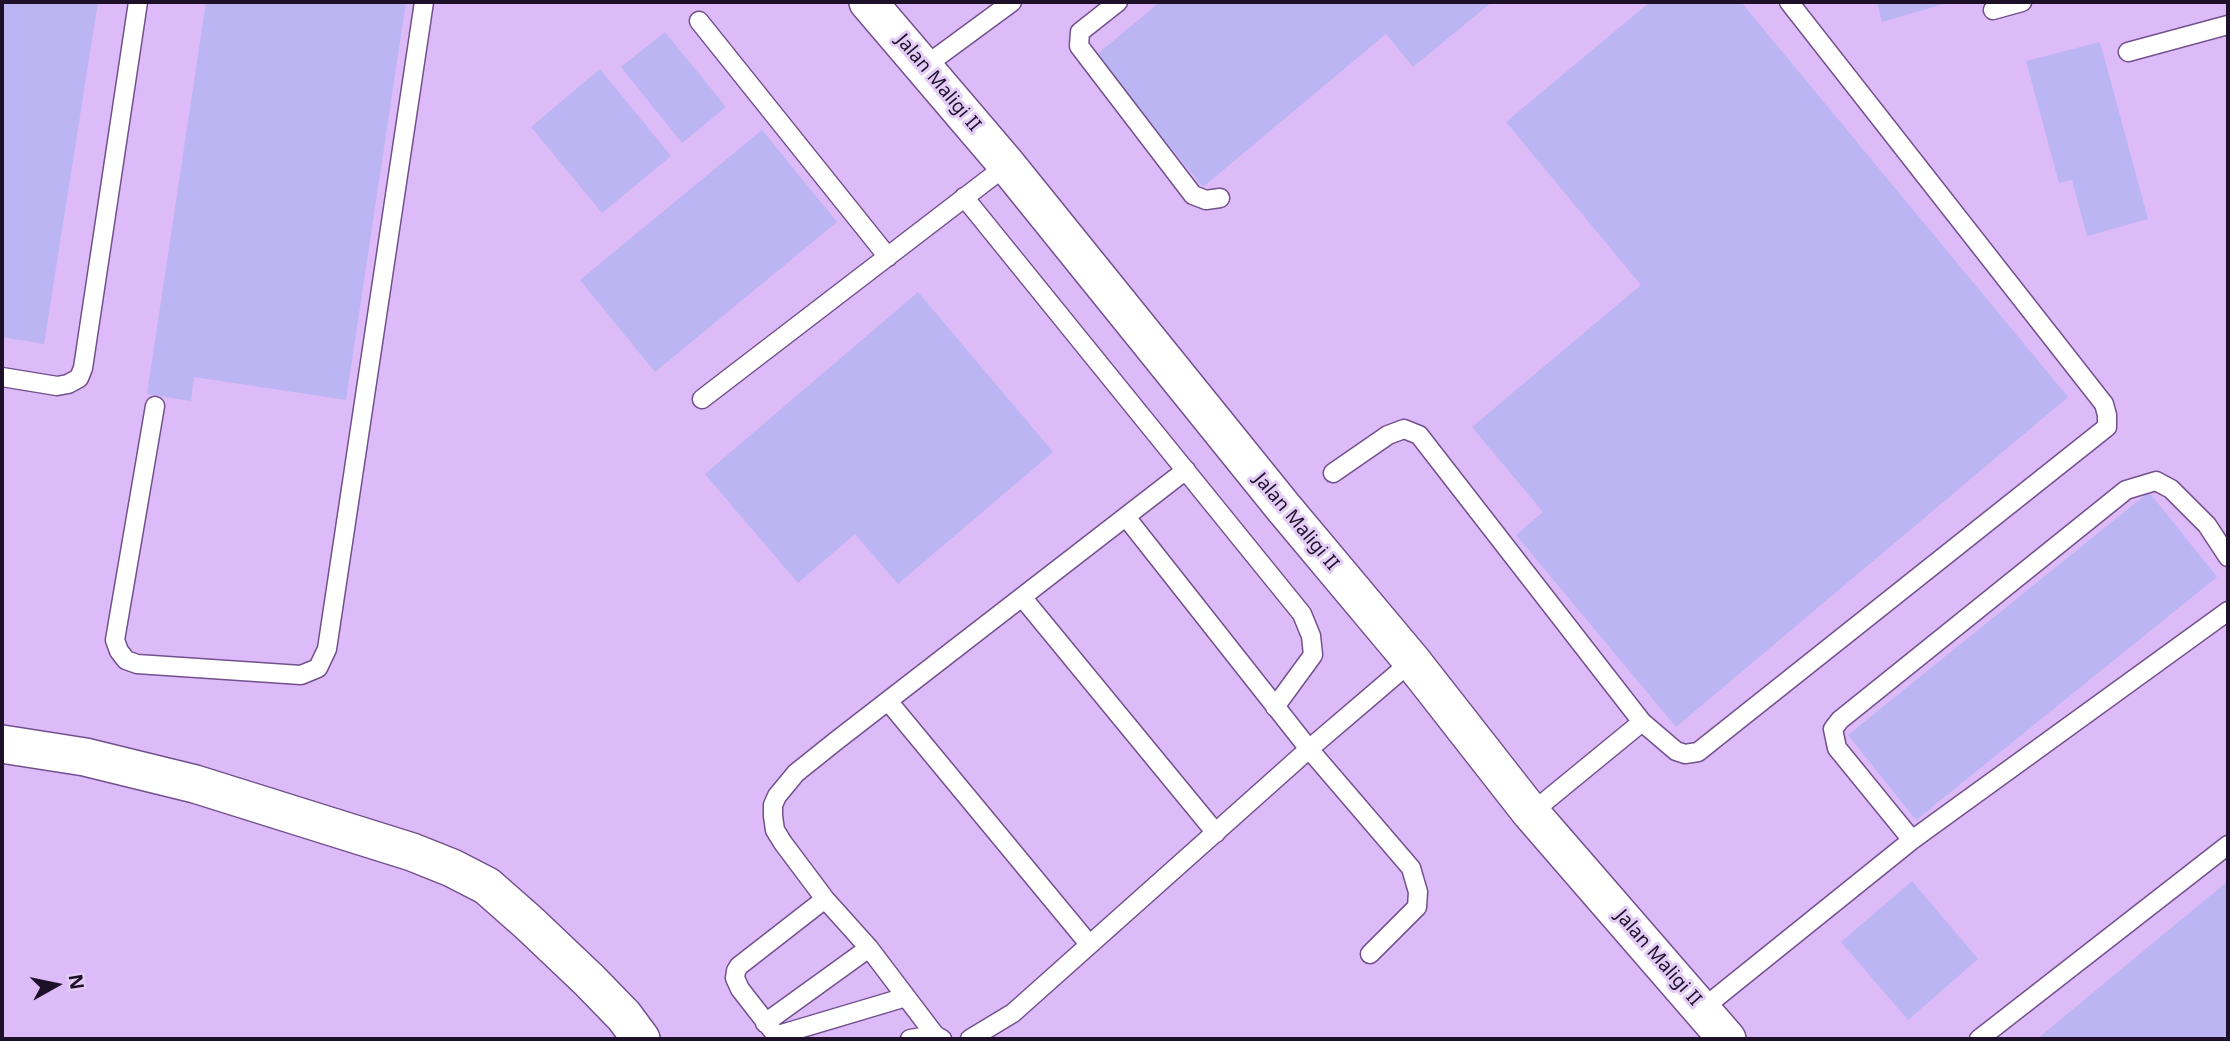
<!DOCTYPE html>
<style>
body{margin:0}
#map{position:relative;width:2230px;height:1041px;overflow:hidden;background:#e3ccf6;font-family:"Noto Sans",sans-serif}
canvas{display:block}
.frame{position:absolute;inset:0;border:4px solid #1f1029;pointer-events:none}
.north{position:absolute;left:21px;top:950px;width:70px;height:70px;-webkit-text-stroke:5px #e3ccf6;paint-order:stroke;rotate:81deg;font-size:19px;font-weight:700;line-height:28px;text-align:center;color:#1f1029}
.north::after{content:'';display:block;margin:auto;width:24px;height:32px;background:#1f1029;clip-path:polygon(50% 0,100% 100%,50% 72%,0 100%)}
</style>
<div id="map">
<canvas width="2230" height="1041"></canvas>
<div class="frame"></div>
<div class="north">N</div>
</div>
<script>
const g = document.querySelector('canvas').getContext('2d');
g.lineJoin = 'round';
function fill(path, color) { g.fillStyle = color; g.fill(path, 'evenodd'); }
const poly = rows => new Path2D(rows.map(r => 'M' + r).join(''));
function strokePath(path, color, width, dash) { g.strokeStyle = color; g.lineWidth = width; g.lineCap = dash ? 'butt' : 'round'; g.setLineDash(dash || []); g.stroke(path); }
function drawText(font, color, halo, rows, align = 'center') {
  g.font = font + ' "Noto Sans",sans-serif'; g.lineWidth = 6; g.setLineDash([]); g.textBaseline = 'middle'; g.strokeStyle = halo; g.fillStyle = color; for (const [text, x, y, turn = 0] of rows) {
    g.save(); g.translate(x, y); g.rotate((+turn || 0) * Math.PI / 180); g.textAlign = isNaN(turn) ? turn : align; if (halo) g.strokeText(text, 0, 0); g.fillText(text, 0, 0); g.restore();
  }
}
const built = poly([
 [2,2,2228,2,2228,1039,2,1039]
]);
const building = poly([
 [2,2,98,2,44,344,2,337],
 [206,2,406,2,346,400,194,377,191,401,147,394],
 [1160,2,1492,2,1413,67,1386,34,1203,187,1095,56],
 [1650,2,1741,2,2068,397,1676,727,1516,535,1543,512,1472,427,1641,285,1506,122],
 [1877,2,1951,2,1882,22],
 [665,32,726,107,682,143,621,67],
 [2100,42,2148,219,2087,236,2072,180,2059,183,2026,61],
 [600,69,671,156,602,213,531,127],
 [762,130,837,222,655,372,580,280],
 [918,292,1053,452,898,584,855,534,798,583,705,474],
 [2149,492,2217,577,1916,820,1848,735],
 [1912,881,1978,959,1908,1020,1841,942],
 [2228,881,2228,1039,2037,1039]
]);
const lane = poly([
 [1118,2,1080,32,1079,46,1193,195,1206,200,1220,198],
 [1993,10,2022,2],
 [699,21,888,257],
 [2128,52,2228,25],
 [925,66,1012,2],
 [964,197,1302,614,1311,636,1313,655,1275,707],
 [2,377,57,386,68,384,79,378,83,368,138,2],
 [702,399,1007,165],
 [155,406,115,640,119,651,126,660,137,664,301,675,318,668,327,649,424,2],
 [1333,473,1388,435,1404,429,1419,435,1642,722,1676,751,1685,754,1698,752,2107,427,2107,415,2104,404,1789,2],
 [1126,517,1309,749,1411,868,1418,892,1417,907,1370,954],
 [1022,597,1216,833],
 [888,701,1089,944],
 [1531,813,1642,722],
 [1912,840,1837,748,1833,729,1840,720,2126,490,2156,481,2171,489,2207,525,2228,557],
 [1702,1009,1912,840,2228,611],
 [765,1023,869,948],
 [775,1036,906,997],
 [779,1039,740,989,735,978,736,971,739,966,825,899],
 [910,1039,935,1035],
 [942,1039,935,1035,869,948,825,899,783,843,775,830,773,816,773,805,777,796,796,773,836,741,1186,470],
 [970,1039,1013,1013,1309,749,1412,661],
 [1979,1039,2228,845]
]);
const street = poly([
 [868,2,1007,165,1283,507,1412,661,1531,813,1727,1039],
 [2,744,85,757,195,784,412,852,452,868,487,886,529,923,589,980,624,1016,641,1039]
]);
const streetNames = [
 ["Jalan Maligi II",938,83,50],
 ["Jalan Maligi II",1296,522,50],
 ["Jalan Maligi II",1658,958,49]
];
fill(built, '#dcbbf8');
fill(building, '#bcb5f4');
strokePath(lane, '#73508e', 21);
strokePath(street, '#73508e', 40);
strokePath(lane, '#fff', 18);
strokePath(street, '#fff', 37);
drawText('19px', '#1f1029', '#e3ccf6', streetNames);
</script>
